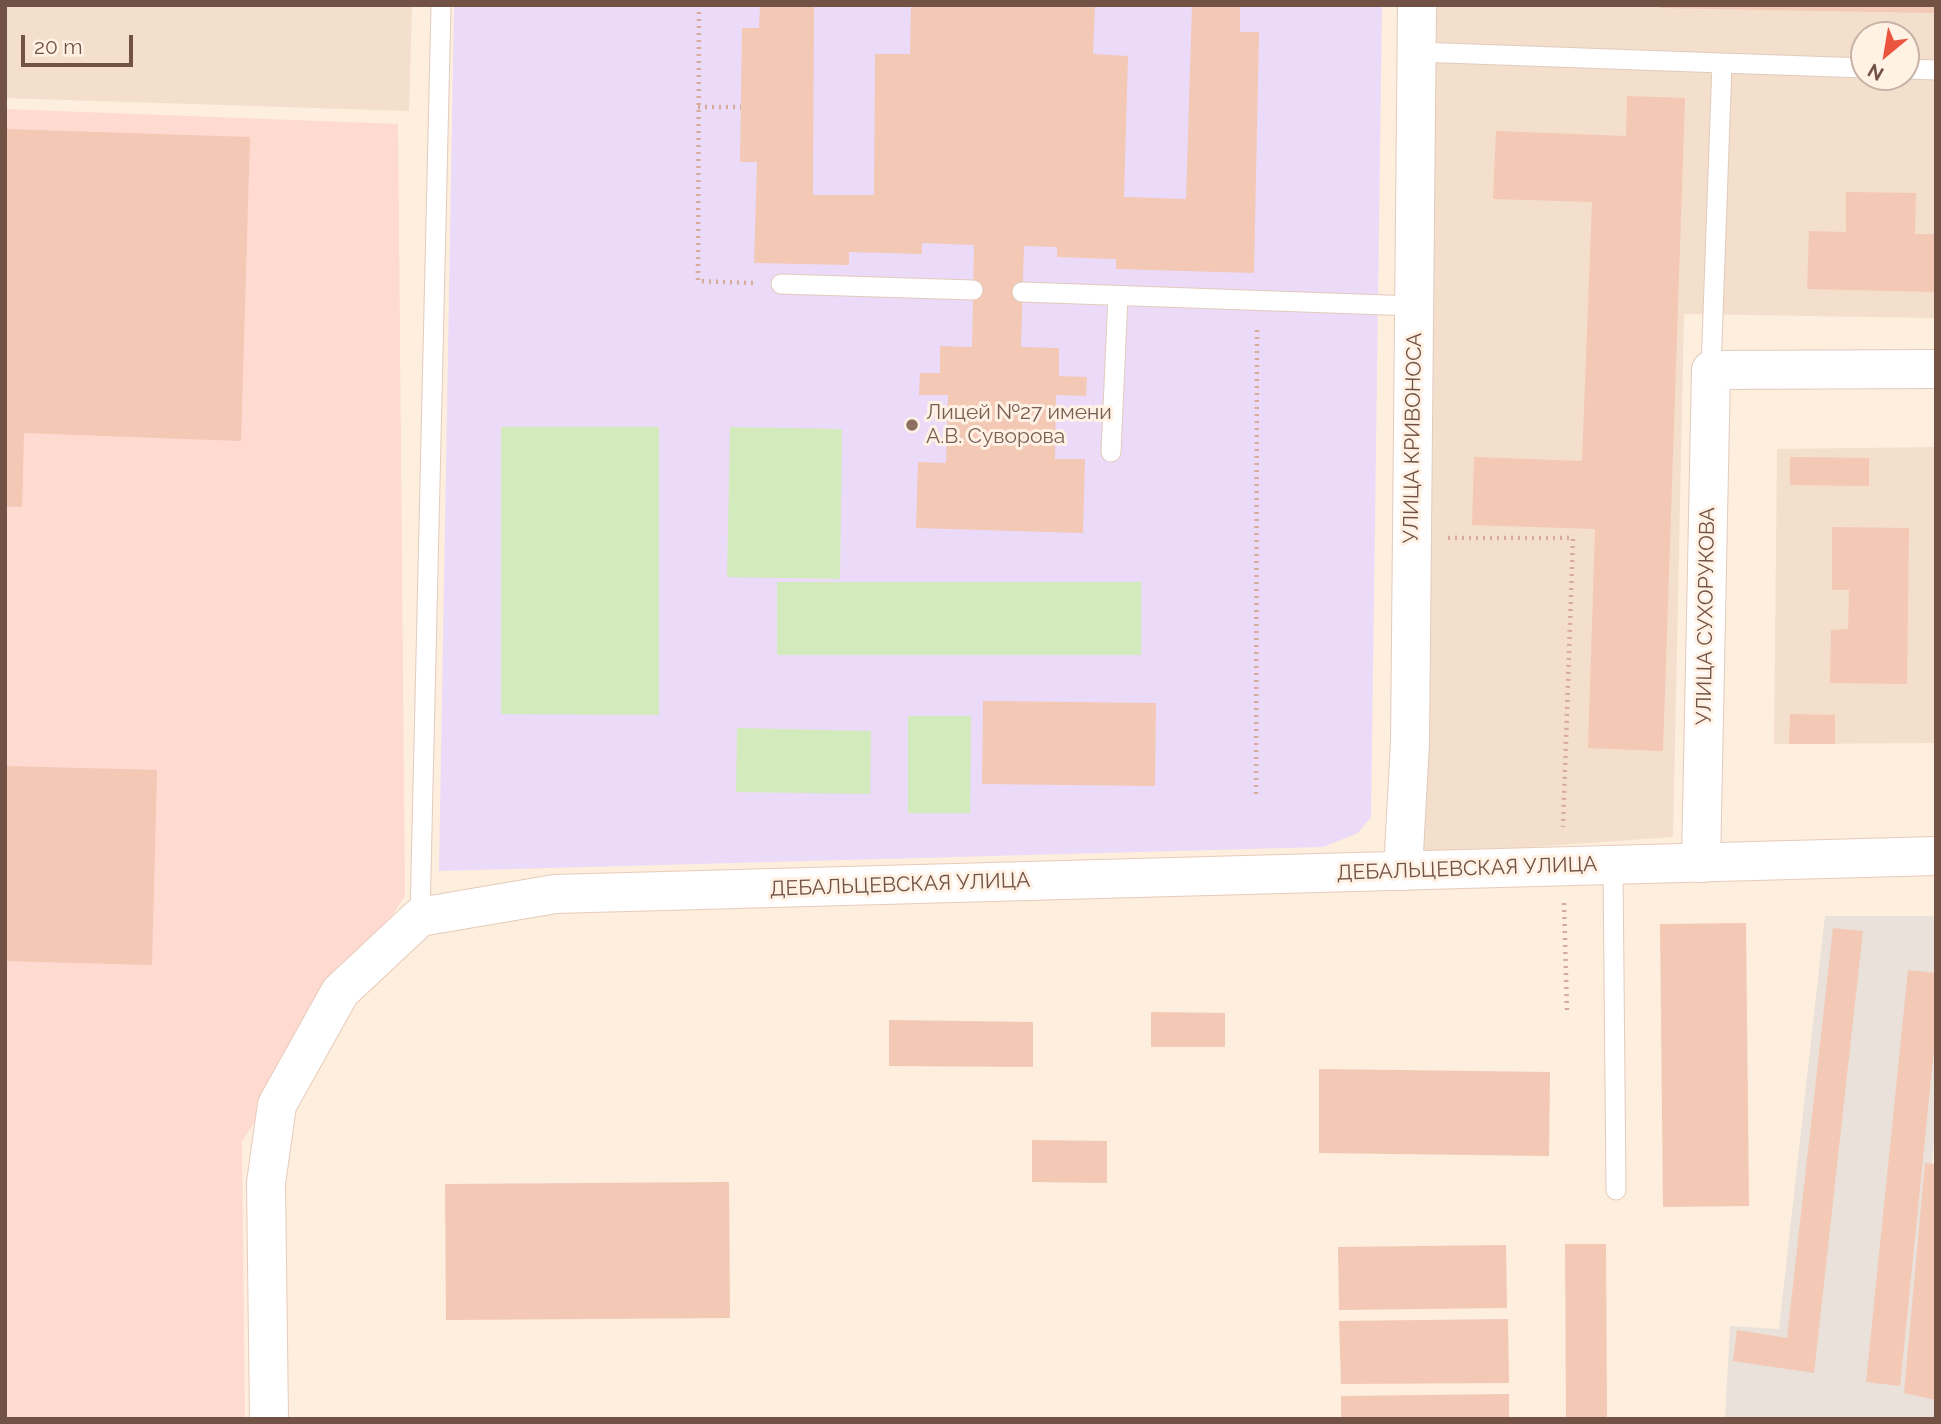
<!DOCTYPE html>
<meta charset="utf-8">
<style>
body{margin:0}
#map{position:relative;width:1941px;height:1424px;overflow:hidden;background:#fdeede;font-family:Raleway,sans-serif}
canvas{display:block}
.frame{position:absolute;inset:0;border:7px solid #735246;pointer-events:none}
.north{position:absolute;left:1850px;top:21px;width:70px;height:70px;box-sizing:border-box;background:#fff2e5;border:2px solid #c7b2a5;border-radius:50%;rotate:210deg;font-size:19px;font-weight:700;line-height:28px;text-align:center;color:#735246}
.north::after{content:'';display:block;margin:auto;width:24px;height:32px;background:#eb553f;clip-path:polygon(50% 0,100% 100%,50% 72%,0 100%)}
.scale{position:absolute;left:21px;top:35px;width:112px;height:32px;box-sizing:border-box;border:4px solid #735246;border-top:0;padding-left:9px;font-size:21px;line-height:24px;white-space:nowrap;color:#735246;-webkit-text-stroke:5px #fff2e5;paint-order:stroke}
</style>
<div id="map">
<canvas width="1941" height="1424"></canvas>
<div class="frame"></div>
<div class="north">N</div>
<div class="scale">20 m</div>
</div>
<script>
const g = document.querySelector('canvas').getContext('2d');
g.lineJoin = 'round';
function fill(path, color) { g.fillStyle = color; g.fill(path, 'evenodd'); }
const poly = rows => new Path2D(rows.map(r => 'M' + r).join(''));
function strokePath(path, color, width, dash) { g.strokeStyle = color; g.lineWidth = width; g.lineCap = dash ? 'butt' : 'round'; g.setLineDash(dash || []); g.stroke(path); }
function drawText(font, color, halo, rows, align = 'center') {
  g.font = font + ' Raleway,sans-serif'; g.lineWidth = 6; g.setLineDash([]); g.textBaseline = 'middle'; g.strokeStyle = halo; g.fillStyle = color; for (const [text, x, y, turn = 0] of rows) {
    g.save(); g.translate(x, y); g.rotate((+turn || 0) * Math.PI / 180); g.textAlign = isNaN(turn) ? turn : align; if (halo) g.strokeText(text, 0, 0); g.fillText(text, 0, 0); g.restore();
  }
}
const residential = poly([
 [5,5,412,5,409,111,5,98],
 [1434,5,1936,5,1936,318,1684,314,1673,837,1419,855],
 [1864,35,1906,35,1906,77,1864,77],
 [1936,447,1936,743,1774,744,1777,449]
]);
const commercial = poly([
 [5,109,398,124,405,896,242,1141,245,1419,5,1419]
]);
const industrial = poly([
 [1825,916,1936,916,1936,1119,1931,1173,1936,1174,1936,1419,1725,1419,1730,1326,1779,1329]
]);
const education = poly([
 [454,5,1382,5,1371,817,1358,833,1323,847,439,871]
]);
const green = poly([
 [501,427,659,427,659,715,501,714],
 [730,427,842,429,840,579,727,577],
 [777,582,1141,582,1141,655,777,655],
 [908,716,971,716,970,813,908,813],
 [737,728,871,731,870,794,736,792]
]);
const building = poly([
 [760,5,814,5,813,195,874,195,875,54,910,54,911,5,1095,5,1093,54,1128,56,1124,197,1186,199,1192,5,1240,5,1240,32,1259,32,1254,273,1116,269,1116,259,1057,257,1057,247,1024,246,1021,347,1059,348,1059,376,1087,377,1086,396,1056,395,1055,459,1085,459,1083,533,916,528,918,462,946,463,948,395,919,395,920,373,940,373,940,346,972,347,974,245,922,243,922,254,849,252,849,265,754,263,757,162,740,162,742,28,759,28],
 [1661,5,1936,5,1936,13,1660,8],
 [1627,96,1685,98,1663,751,1588,748,1595,529,1472,525,1474,457,1582,461,1592,202,1493,199,1496,131,1626,136],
 [5,129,250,137,241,441,24,433,22,507,5,506],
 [1846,192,1916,193,1915,234,1936,234,1936,292,1807,289,1809,231,1846,232],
 [1790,457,1869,458,1869,486,1790,485],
 [1832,527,1909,528,1907,684,1830,683,1831,630,1848,629,1849,590,1832,590],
 [983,701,1156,703,1155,786,982,784],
 [1790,714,1835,715,1835,744,1789,744],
 [5,766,157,770,152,965,5,961],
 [1746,923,1749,1206,1663,1207,1660,924],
 [1833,928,1863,931,1814,1373,1733,1361,1737,1330,1787,1338],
 [1908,970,1936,973,1936,1030,1900,1386,1866,1382],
 [1151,1012,1225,1013,1225,1047,1151,1047],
 [889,1020,1033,1022,1033,1067,889,1066],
 [1319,1069,1550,1072,1549,1156,1319,1153],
 [1032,1140,1107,1141,1107,1183,1032,1182],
 [1925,1163,1936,1164,1936,1400,1904,1393],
 [729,1182,730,1318,446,1320,445,1184],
 [1565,1244,1606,1244,1607,1419,1566,1419],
 [1506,1245,1507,1308,1339,1310,1338,1247],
 [1508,1319,1509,1383,1341,1384,1339,1321],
 [1509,1394,1509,1419,1341,1419,1341,1396]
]);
const path = poly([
 [699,5,698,281,754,283],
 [698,107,741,107],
 [1448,538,1573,538,1563,827],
 [1256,794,1257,329],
 [1564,903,1567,1010]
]);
const lane = poly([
 [1417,52,1722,63],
 [1906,69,1936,70],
 [781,284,973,290],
 [1022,292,1414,306],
 [1711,370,1722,63,1864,68],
 [1111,452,1118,296],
 [1613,866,1616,1190],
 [420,917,441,5]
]);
const street = poly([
 [1701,863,1711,370,1936,369],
 [1403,871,1410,743,1417,5]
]);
const secondary = poly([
 [269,1419,266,1183,277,1105,340,992,420,917,555,894,1936,856]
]);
const markers = [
 [912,425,7,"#8d6e63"]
];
const educationNames = [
 ["Лицей №27 имени",926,413],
 ["А.В. Суворова",926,437]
];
const streetNames = [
 ["УЛИЦА КРИВОНОСА",1413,438,-89],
 ["УЛИЦА СУХОРУКОВА",1706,616,-89],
 ["ДЕБАЛЬЦЕВСКАЯ УЛИЦА",1467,869,-2],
 ["ДЕБАЛЬЦЕВСКАЯ УЛИЦА",900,885,-2]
];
fill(residential, '#f4dfcc');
fill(commercial, '#fedad1');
fill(industrial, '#eae1da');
fill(education, '#ebdbf8');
fill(green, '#d3eabd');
fill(building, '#f3c8b5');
strokePath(lane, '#e2cbbd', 21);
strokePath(street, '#e2cbbd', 40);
strokePath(secondary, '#e8cbba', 40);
strokePath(path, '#d7ab99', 4.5, [2, 5]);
strokePath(lane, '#fff', 19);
strokePath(street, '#fff', 38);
strokePath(secondary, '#fff', 38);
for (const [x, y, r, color] of markers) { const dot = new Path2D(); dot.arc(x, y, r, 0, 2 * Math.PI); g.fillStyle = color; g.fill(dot); strokePath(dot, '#fff2e5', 2.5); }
drawText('21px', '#785e54', '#fff2e5', educationNames, 'left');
drawText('21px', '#735246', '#fff2e5', streetNames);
</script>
